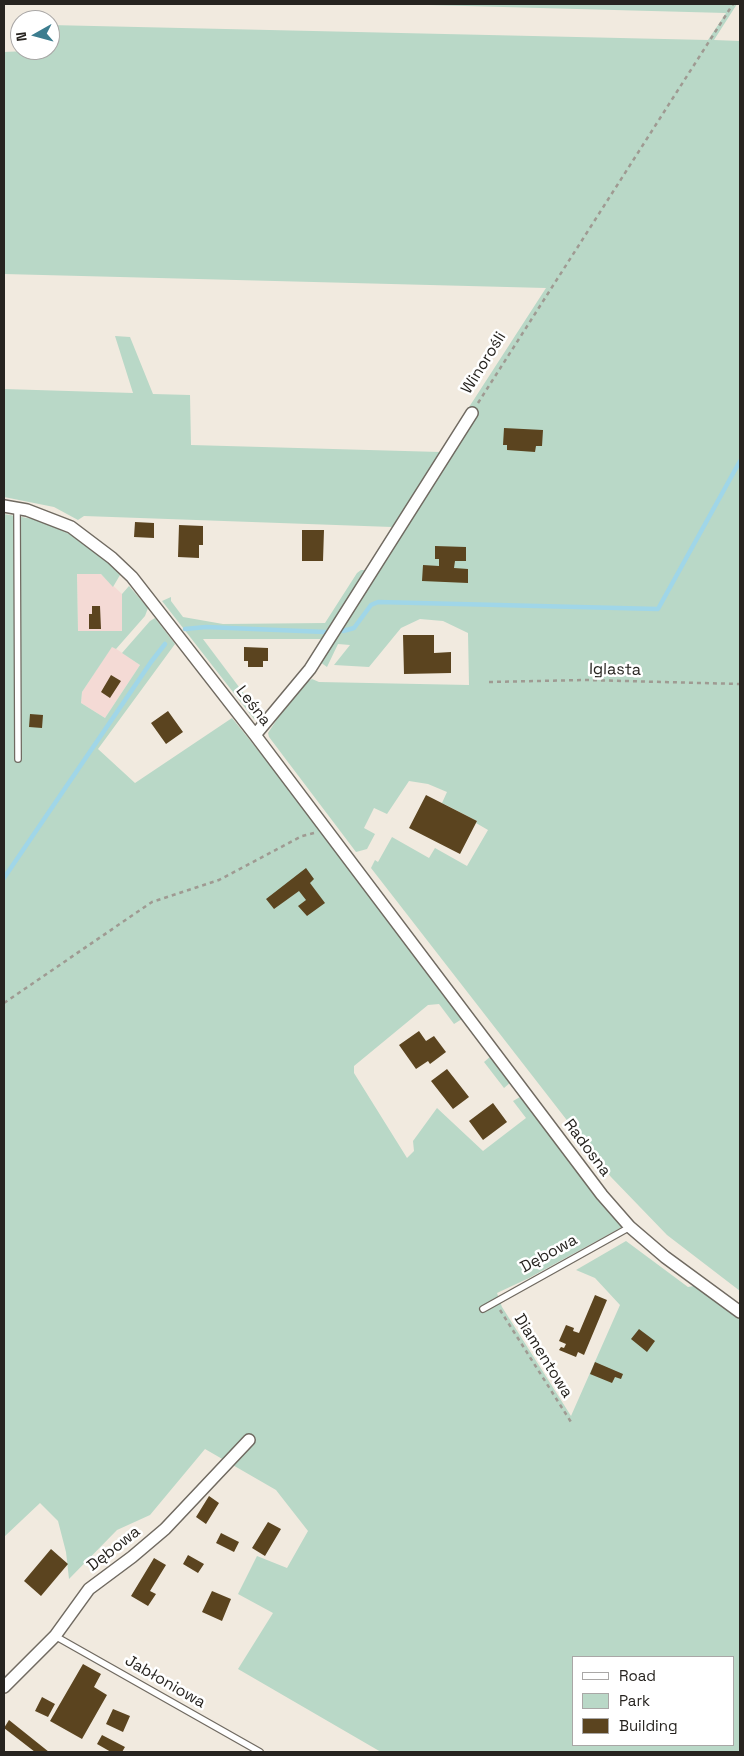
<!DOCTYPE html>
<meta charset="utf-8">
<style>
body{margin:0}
#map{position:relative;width:744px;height:1756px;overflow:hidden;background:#f1eadf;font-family:"Space Grotesk",sans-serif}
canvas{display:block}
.frame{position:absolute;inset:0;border:5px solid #272420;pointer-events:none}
.legend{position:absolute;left:572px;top:1656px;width:162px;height:90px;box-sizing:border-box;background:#fff;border:1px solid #a9a7a6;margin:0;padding:6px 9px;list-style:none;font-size:15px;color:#272420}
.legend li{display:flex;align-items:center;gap:10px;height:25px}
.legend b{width:25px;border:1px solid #a9a7a6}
.north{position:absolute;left:10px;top:10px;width:50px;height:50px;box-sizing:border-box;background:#fff;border:1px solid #a9a7a6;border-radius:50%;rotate:263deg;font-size:14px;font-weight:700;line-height:20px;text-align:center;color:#272420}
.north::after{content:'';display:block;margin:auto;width:18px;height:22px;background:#3c7d8f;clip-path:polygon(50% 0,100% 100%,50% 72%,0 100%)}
</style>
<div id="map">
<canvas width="744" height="1756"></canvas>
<div class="frame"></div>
<ul class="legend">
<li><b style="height:6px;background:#fff"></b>Road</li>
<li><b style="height:14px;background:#b9d8c7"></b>Park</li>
<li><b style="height:14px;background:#5b441f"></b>Building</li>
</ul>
<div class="north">N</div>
</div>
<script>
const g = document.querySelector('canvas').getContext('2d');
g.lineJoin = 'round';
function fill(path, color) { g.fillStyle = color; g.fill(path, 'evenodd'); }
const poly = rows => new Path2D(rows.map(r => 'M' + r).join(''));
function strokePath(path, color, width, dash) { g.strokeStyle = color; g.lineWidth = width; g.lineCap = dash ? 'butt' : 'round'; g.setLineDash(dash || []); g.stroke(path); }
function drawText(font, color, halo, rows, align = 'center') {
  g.font = font + ' "Space Grotesk",sans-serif'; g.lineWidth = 5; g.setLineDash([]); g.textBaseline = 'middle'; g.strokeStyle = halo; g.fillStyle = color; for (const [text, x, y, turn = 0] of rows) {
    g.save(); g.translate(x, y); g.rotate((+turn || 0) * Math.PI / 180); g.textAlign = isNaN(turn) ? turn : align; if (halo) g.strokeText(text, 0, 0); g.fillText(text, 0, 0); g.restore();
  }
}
const industrial = poly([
 [77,573,101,574,122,594,123,631,78,631],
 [112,646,140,665,105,718,81,703,82,692]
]);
const green = poly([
 [391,4,737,4,714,40,740,41,740,1291,667,1235,611,1177,371,868,375,860,378,862,392,837,429,858,435,848,467,866,488,830,476,823,477,821,442,803,447,792,428,784,409,781,387,814,374,808,364,828,375,834,367,849,356,852,269,737,268,733,296,690,312,679,319,682,469,685,468,633,443,621,420,619,401,628,369,667,334,665,350,645,338,644,327,667,320,662,353,605,344,604,324,639,203,639,257,711,268,712,263,719,259,720,254,719,162,601,171,597,171,601,183,617,223,624,325,623,357,573,361,570,367,570,392,527,84,516,78,520,54,507,4,497,4,389,133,393,115,336,130,337,153,394,190,395,191,445,440,452,546,288,4,274,4,52,50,50,50,25,708,40,726,13],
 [4,514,39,520,78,538,107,561,120,575,113,587,101,574,77,574,78,631,122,631,122,594,129,586,148,608,145,616,116,649,112,647,82,692,81,703,105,718,140,665,122,653,150,621,155,618,175,644,98,749,135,783,232,718,291,791,462,1019,454,1024,439,1004,428,1005,354,1066,354,1073,407,1158,414,1151,413,1141,437,1108,483,1151,526,1118,513,1101,520,1097,523,1098,624,1226,529,1278,497,1293,502,1307,571,1416,620,1305,595,1278,576,1270,626,1241,688,1287,694,1286,740,1320,740,1752,381,1752,238,1669,273,1613,238,1594,257,1556,287,1568,308,1531,276,1490,205,1449,150,1515,117,1530,69,1579,66,1552,58,1521,40,1503,4,1537],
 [573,1657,733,1657,733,1745,573,1745],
 [491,1056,511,1082,504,1088,484,1062]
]);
const stream = poly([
 [185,629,206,627,325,632],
 [343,631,354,628,371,605,378,602,658,609,740,461],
 [4,878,151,662,165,644]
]);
const building = poly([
 [504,428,543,430,542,446,536,446,535,452,507,450,507,445,503,445],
 [135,522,154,523,154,538,134,537],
 [179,525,203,526,203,545,199,545,199,558,178,557],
 [302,530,324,530,323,561,302,561],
 [435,546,466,547,466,561,455,561,454,568,468,569,468,583,422,581,423,565,439,566,439,559,435,559],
 [92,606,100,606,101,629,89,629,89,614,92,614],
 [403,635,434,635,434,653,451,652,451,673,404,674],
 [244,647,268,648,268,661,263,661,263,667,248,667,248,661,244,661],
 [111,675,121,681,110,698,101,692],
 [168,711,183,732,166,744,151,723],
 [30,714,43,715,42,728,29,727],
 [426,795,477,821,460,854,409,828],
 [306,868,314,879,310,883,325,903,307,916,298,906,306,900,299,891,274,909,266,899],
 [419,1031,426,1041,434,1036,446,1052,430,1064,428,1061,416,1069,399,1045],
 [447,1069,469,1097,453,1109,431,1081],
 [493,1103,507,1122,483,1140,469,1121],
 [595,1295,607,1300,584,1355,578,1352,576,1357,559,1350,561,1347,564,1348,566,1344,559,1341,566,1325,574,1328,573,1331,579,1333],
 [639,1329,655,1341,647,1352,631,1339],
 [595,1362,623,1374,621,1379,615,1377,612,1383,590,1374],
 [209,1496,219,1503,206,1524,196,1517],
 [268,1522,281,1529,265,1556,252,1548],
 [221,1533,239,1542,234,1552,216,1543],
 [51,1549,68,1564,41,1596,24,1581],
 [188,1555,204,1564,198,1573,183,1564],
 [154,1558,166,1565,150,1591,156,1594,148,1606,131,1596],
 [212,1591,231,1599,222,1621,202,1612],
 [83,1664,101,1674,94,1687,107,1695,82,1739,50,1721],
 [42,1697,55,1704,48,1717,35,1711],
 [113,1709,130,1716,123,1732,106,1724],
 [9,1720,49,1752,35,1752,4,1728],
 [102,1735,125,1747,122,1752,111,1752,97,1744]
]);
const path = poly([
 [478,403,733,4],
 [489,682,586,680,740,684],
 [4,1003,152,902,219,880,302,836,314,833],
 [500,1310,571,1422]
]);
const service = poly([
 [17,508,18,759],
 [483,1309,630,1227],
 [55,1636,260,1752]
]);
const minor = poly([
 [4,506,27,510,71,527,112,558,132,577,255,735,602,1195,630,1227,665,1257,740,1312],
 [255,735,310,669,472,413],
 [4,1687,55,1636,89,1589,132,1557,165,1529,249,1440]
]);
const streetNames = [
 ["Winorośli",484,363,-58],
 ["Iglasta",615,670,1],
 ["Leśna",253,706,52],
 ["Radosna",587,1148,53],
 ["Dębowa",549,1254,-29],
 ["Diamentowa",543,1356,58],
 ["Dębowa",114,1549,-38],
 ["Jabłoniowa",165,1682,30]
];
fill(industrial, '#f4dad5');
fill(green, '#b9d8c7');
strokePath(stream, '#a0d6e8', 4.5);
fill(building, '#5b441f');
strokePath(service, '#706a61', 8);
strokePath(minor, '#706a61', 14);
strokePath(path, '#9f9a92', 2.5, [4, 4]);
strokePath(service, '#fff', 5.5);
strokePath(minor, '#fff', 11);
drawText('16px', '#272420', '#fff', streetNames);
</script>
